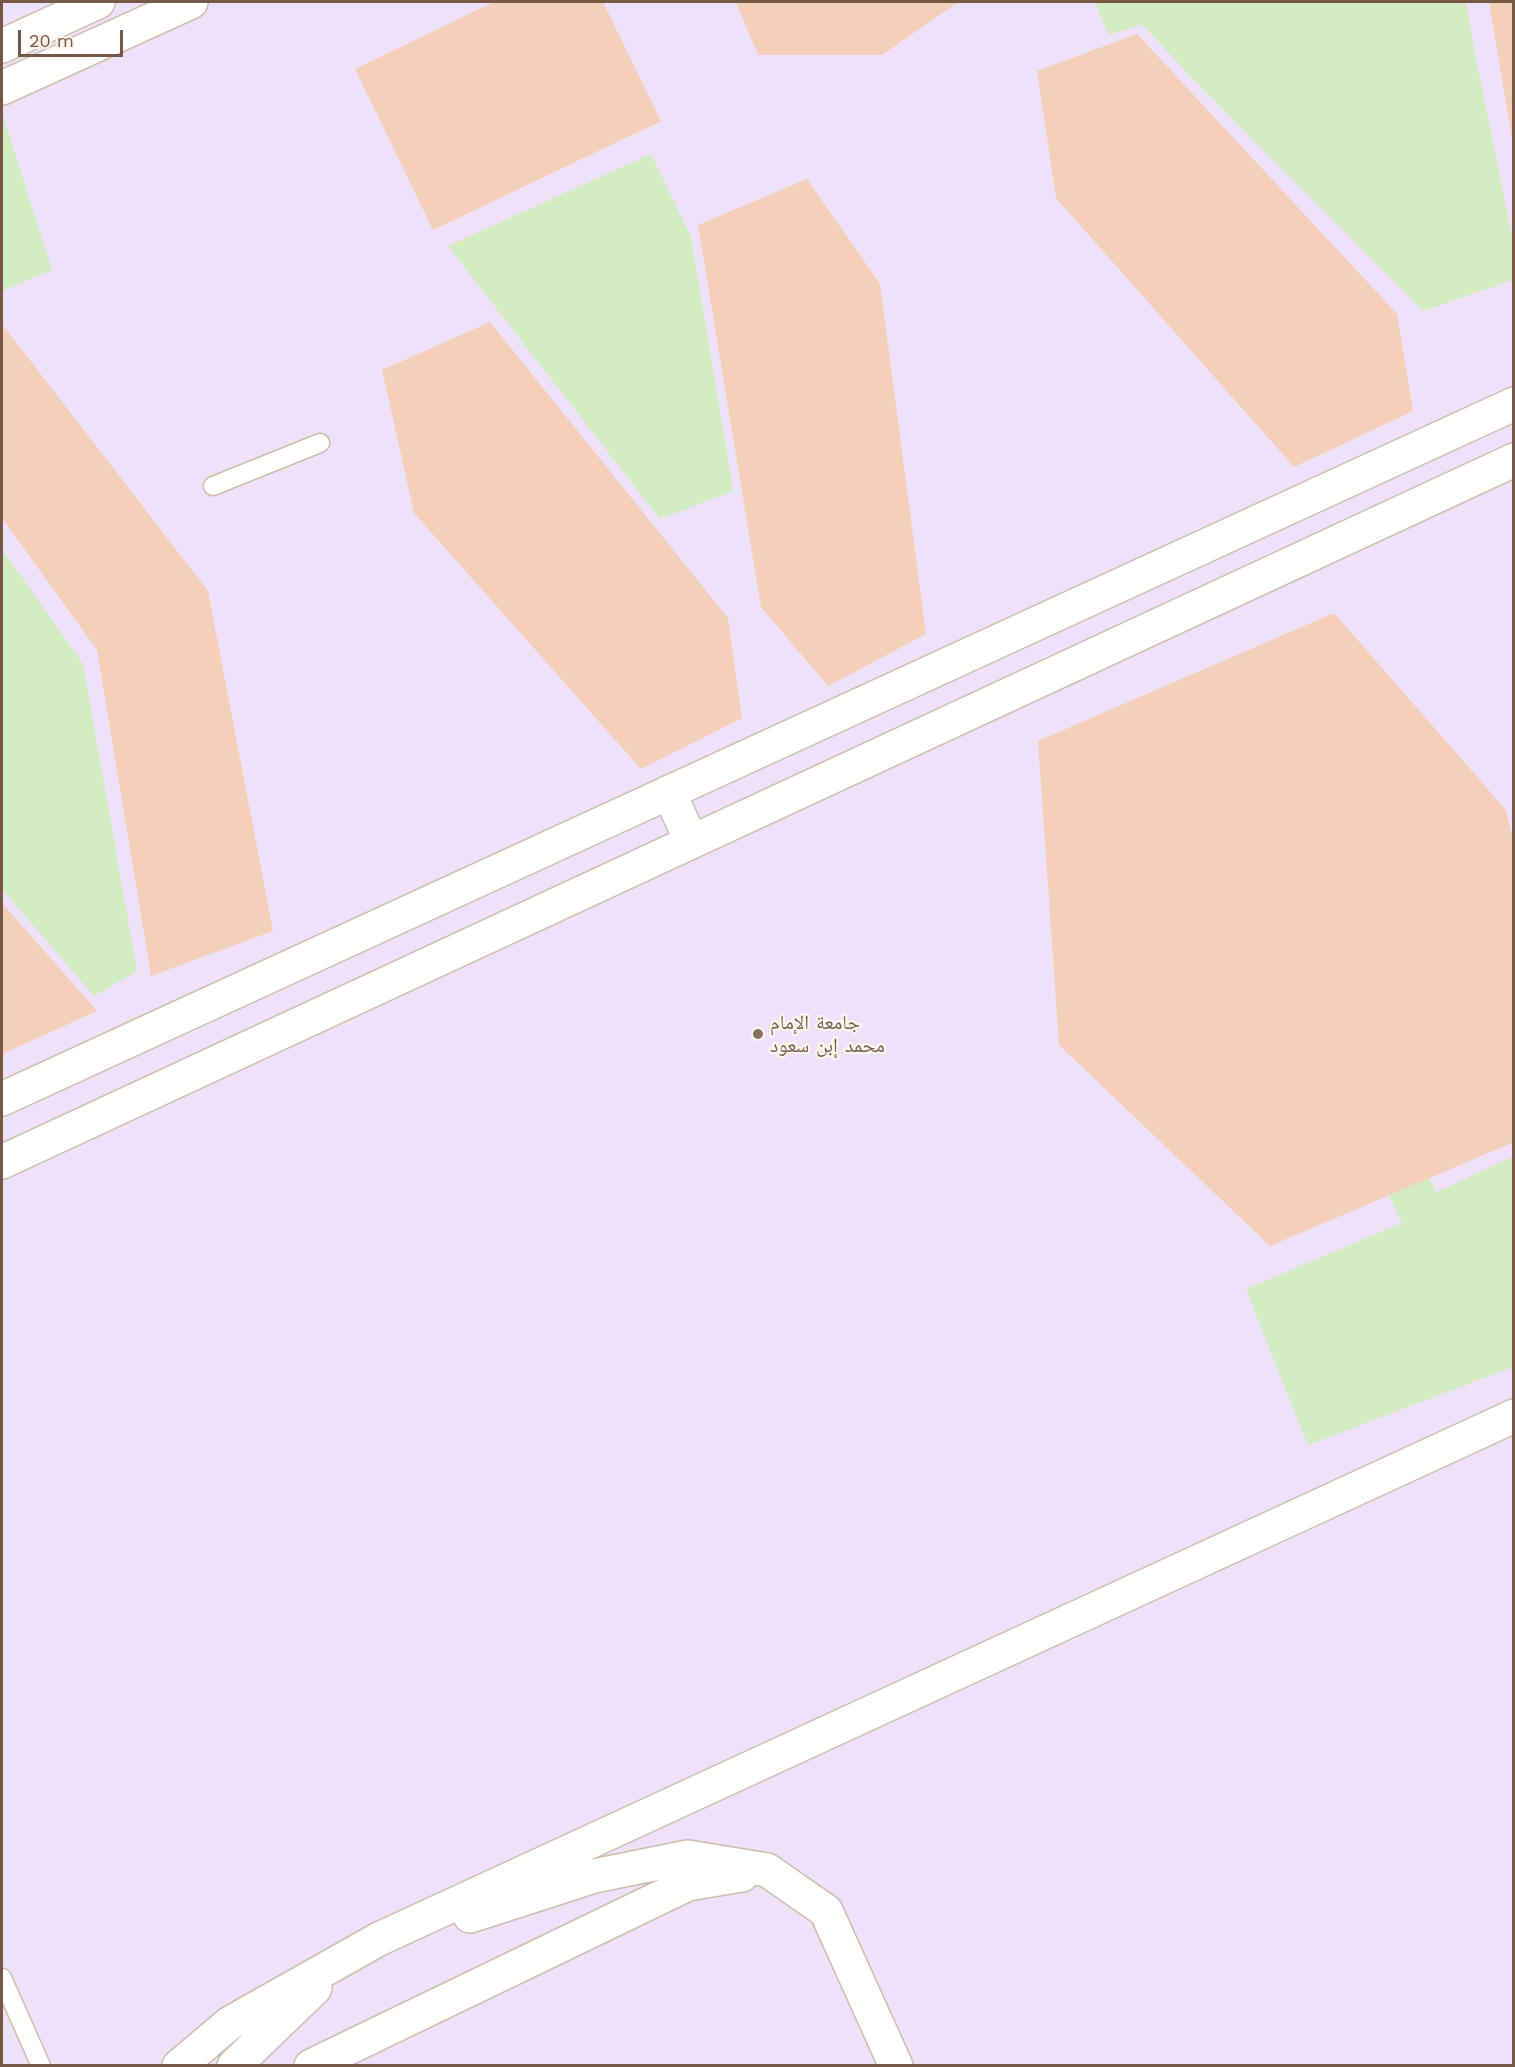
<!DOCTYPE html>
<meta charset="utf-8">
<style>
body{margin:0}
#map{position:relative;width:1515px;height:2067px;overflow:hidden;background:#fdf3e4;font-family:"Work Sans",sans-serif}
canvas{display:block}
.frame{position:absolute;inset:0;border:3px solid #775748;pointer-events:none}
.scale{position:absolute;left:18px;top:30px;width:105px;height:27px;box-sizing:border-box;border:3px solid #775748;border-top:0;padding-left:8px;font-size:18px;line-height:21px;white-space:nowrap;color:#775748;-webkit-text-stroke:4px #fff7eb;paint-order:stroke}
</style>
<div id="map">
<canvas width="1515" height="2067"></canvas>
<div class="frame"></div>
<div class="scale">20 m</div>
</div>
<script>
const g = document.querySelector('canvas').getContext('2d');
g.lineJoin = 'round';
function fill(path, color) { g.fillStyle = color; g.fill(path, 'evenodd'); }
const poly = rows => new Path2D(rows.map(r => 'M' + r).join(''));
function strokePath(path, color, width, dash) { g.strokeStyle = color; g.lineWidth = width; g.lineCap = dash ? 'butt' : 'round'; g.setLineDash(dash || []); g.stroke(path); }
function drawText(font, color, halo, rows, align = 'center') {
  g.font = font + ' "Work Sans","Noto Naskh Arabic",sans-serif'; g.lineWidth = 4.5; g.setLineDash([]); g.textBaseline = 'middle'; g.strokeStyle = halo; g.fillStyle = color; for (const [text, x, y, turn = 0] of rows) {
    g.save(); g.translate(x, y); g.rotate((+turn || 0) * Math.PI / 180); g.textAlign = isNaN(turn) ? turn : align; if (halo) g.strokeText(text, 0, 0); g.fillText(text, 0, 0); g.restore();
  }
}
const education = poly([
 [2,2,1513,2,1513,2065,2,2065]
]);
const green = poly([
 [1094,2,1466,2,1475,55,1513,241,1513,280,1423,311,1192,78,1142,24,1109,35],
 [2,112,52,270,2,291],
 [651,154,691,237,733,491,660,519,448,246],
 [2,549,83,664,137,971,94,996,2,889],
 [1362,1021,1436,1193,1513,1156,1513,1367,1308,1445,1246,1289,1402,1223,1333,1079]
]);
const building = poly([
 [494,2,603,2,661,121,433,230,355,69],
 [736,2,958,2,882,55,758,55],
 [1489,2,1514,2,1514,138,1512,138],
 [1137,34,1397,314,1413,411,1294,467,1056,198,1037,71],
 [807,179,880,284,926,634,828,686,761,607,698,225],
 [490,322,728,618,742,718,641,769,414,513,382,370],
 [2,324,208,591,273,931,151,976,97,650,2,518],
 [1334,613,1506,810,1514,844,1514,1142,1270,1246,1059,1045,1038,741],
 [2,903,97,1011,2,1054]
]);
const service = poly([
 [213,486,320,443],
 [2,1978,41,2066]
]);
const minor = poly([
 [2,46,98,2],
 [2,88,191,2],
 [669,792,691,841],
 [2,1099,1514,404],
 [2,1162,1514,460]
]);
const tertiary = poly([
 [470,1916,594,1876,688,1857,767,1870,826,1911,896,2066],
 [179,2066,230,2023,379,1939,1514,1416],
 [234,2066,315,1988],
 [311,2066,688,1884,742,1875]
]);
const markers = [
 [758,1034,6,"#8d6e63"]
];
const educationNames = [
 ["جامعة الإمام",770,1023],
 ["محمد إبن سعود",770,1046]
];
fill(education, '#f0e1fa');
fill(green, '#d4ecc2');
fill(building, '#f4d0ba');
strokePath(service, '#d1bcac', 21);
strokePath(minor, '#d1bcac', 36);
strokePath(tertiary, '#d1bcac', 36);
strokePath(service, '#fff', 18);
strokePath(minor, '#fff', 33);
strokePath(tertiary, '#fff', 33);
for (const [x, y, r, color] of markers) { const dot = new Path2D(); dot.arc(x, y, r, 0, 2 * Math.PI); g.fillStyle = color; g.fill(dot); strokePath(dot, '#fff7eb', 2); }
drawText('20px', '#785e54', '#fff7eb', educationNames, 'left');
</script>
